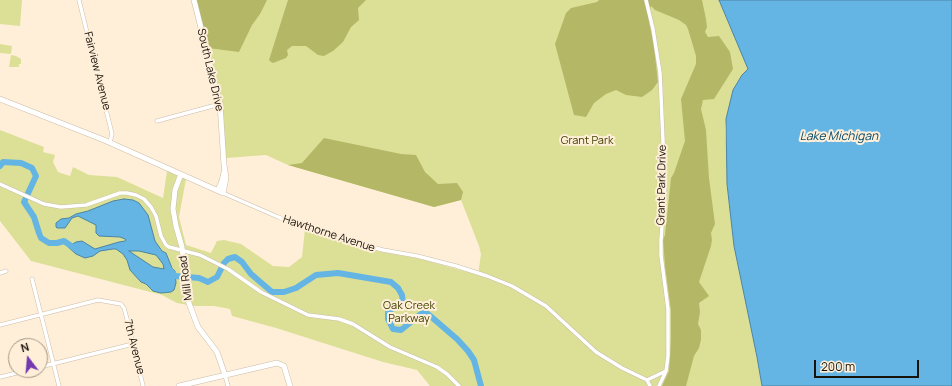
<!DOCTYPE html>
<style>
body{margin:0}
#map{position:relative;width:952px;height:386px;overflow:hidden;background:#ffefd9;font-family:Manrope,sans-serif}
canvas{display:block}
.north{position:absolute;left:8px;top:338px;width:40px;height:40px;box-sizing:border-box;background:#ffefd9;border:1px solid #a39787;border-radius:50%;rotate:344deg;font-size:11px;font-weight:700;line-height:16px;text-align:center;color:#18130b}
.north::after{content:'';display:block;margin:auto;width:14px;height:18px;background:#7339af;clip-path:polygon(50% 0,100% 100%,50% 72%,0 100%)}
.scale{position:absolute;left:814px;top:360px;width:105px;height:18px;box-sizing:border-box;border:2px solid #18130b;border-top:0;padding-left:5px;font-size:12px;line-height:14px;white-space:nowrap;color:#18130b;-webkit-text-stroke:3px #ffefd9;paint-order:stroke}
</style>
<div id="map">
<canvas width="952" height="386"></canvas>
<div class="north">N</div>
<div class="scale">200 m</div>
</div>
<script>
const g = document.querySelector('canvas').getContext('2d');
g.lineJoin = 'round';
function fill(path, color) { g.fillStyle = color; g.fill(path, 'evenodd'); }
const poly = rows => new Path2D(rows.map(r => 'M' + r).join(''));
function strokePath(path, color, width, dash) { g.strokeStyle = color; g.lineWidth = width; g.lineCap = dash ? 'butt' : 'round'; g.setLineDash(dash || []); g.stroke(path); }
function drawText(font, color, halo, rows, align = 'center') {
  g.font = font + ' Manrope,sans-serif'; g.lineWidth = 4; g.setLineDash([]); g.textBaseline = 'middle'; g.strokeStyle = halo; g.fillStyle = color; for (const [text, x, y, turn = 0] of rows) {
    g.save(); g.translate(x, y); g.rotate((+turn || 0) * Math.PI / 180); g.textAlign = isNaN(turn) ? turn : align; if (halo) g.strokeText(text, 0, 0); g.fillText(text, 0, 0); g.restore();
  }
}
const green = poly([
 [0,0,22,0,20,26,0,24],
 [196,0,719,0,748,69,742,75,733,90,725,127,727,160,727,184,734,246,757,357,762,386,430,386,417,370,383,362,276,328,232,316,230,309,214,306,193,306,177,303,162,295,31,261,0,221,0,130,44,147,43,152,55,155,53,162,58,172,70,176,73,167,89,175,117,177,163,198,167,171,186,179,179,217,186,245,211,253,217,241,224,240,241,244,273,266,289,267,302,257,305,229,371,250,421,259,478,275,481,254,479,246,461,200,434,207,288,165,266,155,226,158,222,102],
 [0,44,12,46,11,54,0,53],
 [11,55,16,56,21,59,21,64,19,64,19,67,9,67]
]);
const forest = poly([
 [196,0,267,0,260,14,252,25,239,52,208,48],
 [288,0,366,0,358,8,359,20,351,27,343,42,333,51,324,56,318,55,306,46,292,46,287,50,288,55,286,58,273,63,271,62,269,60],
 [599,0,702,0,706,19,707,27,705,32,708,37,719,36,730,52,733,69,714,99,703,100,701,109,706,130,709,178,715,224,711,233,712,240,711,246,699,282,709,296,699,303,700,312,698,324,701,330,701,340,699,348,694,356,686,386,662,386,669,371,671,339,671,311,665,266,663,240,665,235,671,178,674,173,685,141,681,99,696,64,696,56,688,29,686,25,679,20,655,10,651,6,648,16,654,46,658,82,652,90,642,97,626,95,616,90,606,94,594,103,586,117,574,115,555,44,566,13,571,8,597,2],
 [324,138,401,154,416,155,425,172,438,184,457,183,463,192,461,200,434,207,288,165,302,163]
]);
const water = poly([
 [719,0,952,0,952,386,762,386,757,357,734,246,727,184,726,119,733,90,742,75,748,69,719,0],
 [124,199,133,200,139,203,148,215,155,241,162,251,166,253,172,268,175,271,176,283,174,290,171,292,161,293,153,291,146,284,141,282,130,270,127,260,123,254,116,249,113,249,100,251,93,256,85,258,76,254,68,247,76,242,82,241,95,249,119,242,125,241,126,240,125,239,120,237,99,236,96,233,96,225,78,216,72,218,65,228,57,228,56,227,56,223,61,219,69,218,76,214,88,211,113,201,124,199],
 [129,251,139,251,156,255,163,264,164,269,153,267,129,251]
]);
const river = poly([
 [0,166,3,162,21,163,32,168,36,176,24,202,34,217,39,233,41,238,49,243,57,243,64,241,77,250],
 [170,270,175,276,199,278,208,282,217,277,224,263,228,259,235,257,242,262,251,274,272,292,284,292,296,288,316,275,338,273,391,282,398,288,402,295,403,303,388,311,388,319,393,329,401,330,422,313,428,314,457,339,468,351,474,360,481,386]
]);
const street = poly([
 [79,0,112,134,110,142],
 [646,0,653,29,660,73,664,164,665,184,661,240,661,255,668,309,668,356,666,371,659,386],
 [157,121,220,104],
 [0,184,44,204,61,207,86,205,120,193,127,193,136,195,144,199,151,207,156,216,161,236,166,245,169,247,200,255,228,269,261,292,308,315,339,319,353,324,390,347,437,367,447,374,459,386],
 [223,193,278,217,320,232,383,250,417,256,456,266,487,276,512,286,546,306,596,352,622,368,647,380,650,386],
 [0,273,6,271],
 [32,279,59,386],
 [0,325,98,300,121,304,124,308,127,319,143,386],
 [40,367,133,344],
 [225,375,228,386],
 [0,377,29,370],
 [647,380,666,371]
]);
const secondary = poly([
 [0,99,104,140,223,193,226,178,224,165,220,104,194,0],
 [181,174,175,190,173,209,176,226,182,247,187,298,198,327,217,352,225,375],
 [218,190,222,181,224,172],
 [179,386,277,363,284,366,290,386]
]);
const streetNames = [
 ["South Lake Drive",210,70,77],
 ["Fairview Avenue",97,71,76],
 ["Grant Park Drive",662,185,-89],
 ["Hawthorne Avenue",329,234,18],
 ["Mill Road",186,278,-97],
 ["7th Avenue",134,347,76]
];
const parkNames = [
 ["Grant Park",587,141],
 ["Oak Creek",409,306],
 ["Parkway",409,319]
];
const waterNames = [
 ["Lake Michigan",839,137]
];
fill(green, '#dce096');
fill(forest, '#b4b766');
fill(water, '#64b5e4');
strokePath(water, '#4d84a3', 1);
strokePath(river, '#64b5e4', 6);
strokePath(street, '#cbbca7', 4.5);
strokePath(secondary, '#cbbca7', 6);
strokePath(street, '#fff', 3.5);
strokePath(secondary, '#fff', 5);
drawText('11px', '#18130b', '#ffefd9', streetNames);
drawText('11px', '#414200', '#ffefd9', parkNames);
drawText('italic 12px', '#034868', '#ffefd9', waterNames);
</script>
